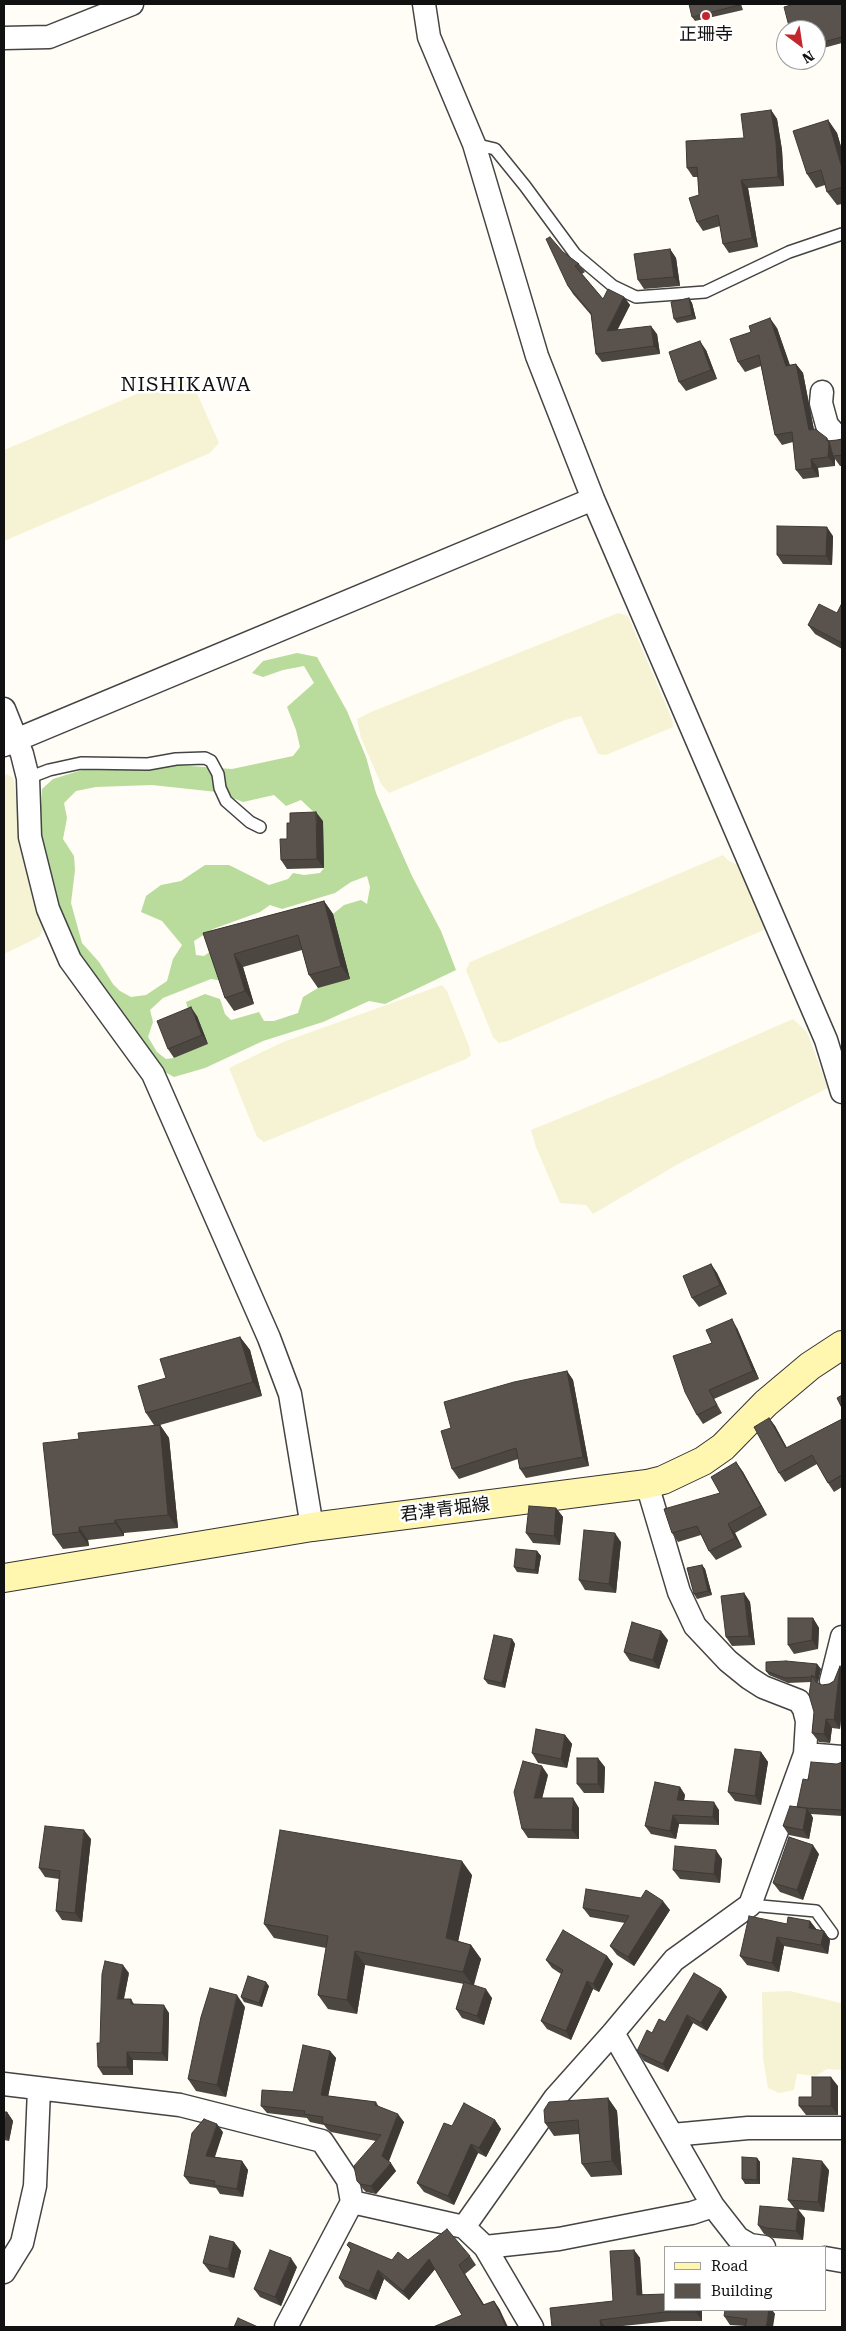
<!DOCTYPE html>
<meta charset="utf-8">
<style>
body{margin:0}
#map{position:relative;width:846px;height:2331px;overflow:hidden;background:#fffdf5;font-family:"Roboto Serif",serif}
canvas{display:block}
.frame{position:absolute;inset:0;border:5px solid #111;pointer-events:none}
.legend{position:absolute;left:664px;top:2246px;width:162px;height:65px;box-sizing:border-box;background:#fff;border:1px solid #a0a0a0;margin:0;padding:6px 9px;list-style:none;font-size:15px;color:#111}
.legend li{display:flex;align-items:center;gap:10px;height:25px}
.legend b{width:25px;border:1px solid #a0a0a0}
.north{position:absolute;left:776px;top:20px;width:50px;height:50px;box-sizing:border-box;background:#fff;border:1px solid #a0a0a0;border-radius:50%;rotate:149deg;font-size:14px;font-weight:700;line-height:20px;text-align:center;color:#111}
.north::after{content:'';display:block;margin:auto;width:18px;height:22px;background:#c4262e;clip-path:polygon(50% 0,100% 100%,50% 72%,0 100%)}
</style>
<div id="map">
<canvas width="846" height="2331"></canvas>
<div class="frame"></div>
<ul class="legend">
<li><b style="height:6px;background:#fff6b0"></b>Road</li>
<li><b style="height:14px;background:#5a524d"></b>Building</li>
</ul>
<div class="north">N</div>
</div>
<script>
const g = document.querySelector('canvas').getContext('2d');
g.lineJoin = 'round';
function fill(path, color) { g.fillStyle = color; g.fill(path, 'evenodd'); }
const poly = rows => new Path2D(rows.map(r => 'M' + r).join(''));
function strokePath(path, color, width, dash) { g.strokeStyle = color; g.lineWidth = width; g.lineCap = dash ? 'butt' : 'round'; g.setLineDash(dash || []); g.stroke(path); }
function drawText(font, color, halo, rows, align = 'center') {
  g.font = font + ' "Roboto Serif","Noto Sans JP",serif'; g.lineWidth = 5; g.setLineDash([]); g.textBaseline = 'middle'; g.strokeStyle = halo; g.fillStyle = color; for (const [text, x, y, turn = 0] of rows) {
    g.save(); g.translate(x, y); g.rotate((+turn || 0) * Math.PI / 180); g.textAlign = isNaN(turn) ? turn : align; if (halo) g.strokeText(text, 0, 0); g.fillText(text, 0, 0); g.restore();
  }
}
const farmland = poly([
 [184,374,189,375,219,443,210,453,4,541,4,450],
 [618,613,628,616,672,719,673,727,606,755,598,754,581,716,565,720,389,793,381,784,361,738,357,719,371,712],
 [7,774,13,778,34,897,43,930,39,937,4,954,4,776],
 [723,855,729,861,738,865,766,929,508,1041,499,1043,493,1037,466,970,470,962],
 [442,985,447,991,469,1046,471,1055,466,1059,264,1142,257,1137,229,1068,283,1042],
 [793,1019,807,1032,828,1088,680,1163,593,1214,586,1205,560,1203,536,1147,531,1130,658,1078],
 [790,1991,841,2003,842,2070,827,2069,816,2076,797,2074,794,2090,779,2093,768,2088,763,2058,762,1992]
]);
const forest = poly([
 [297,653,317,657,347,711,366,757,376,793,396,840,412,876,441,931,456,970,385,1004,369,1001,323,1022,263,1041,205,1068,174,1077,163,1071,142,1040,127,1027,71,954,46,866,40,823,42,789,53,779,85,769,152,769,177,765,232,769,293,756,300,747,296,730,287,707,314,683,304,666,283,670,263,677,252,673,263,661],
 [152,785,217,792,243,802,274,795,286,806,301,800,323,821,324,868,320,873,304,875,293,873,288,879,269,885,229,865,205,865,181,881,161,885,146,896,141,912,162,921,182,945,173,959,167,981,146,995,131,997,120,991,113,984,99,962,82,943,71,903,75,870,74,856,63,839,67,818,64,803,76,791,96,787],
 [367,876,370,887,367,904,361,900,344,905,333,914,318,988,303,997,298,1013,274,1021,264,1021,259,1012,231,1020,225,1014,220,999,205,994,186,1002,188,1009,196,1015,208,1044,174,1058,166,1059,157,1052,148,1037,153,1022,150,1010,163,998,211,979,225,981,224,942,204,956,196,955,194,941,213,929,260,912,270,905,282,909,335,893,351,882]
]);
const lane = poly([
 [474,144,495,149,525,186,575,254,613,286,636,297,705,292,789,252,842,234],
 [28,778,49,770,81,763,148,764,176,759,205,758,211,761,218,774,220,788,226,801,250,822,260,827],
 [750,1905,816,1911,832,1933]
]);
const street = poly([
 [424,4,429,37,474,144,537,356,593,499,826,1040,842,1092],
 [4,38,49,37,132,4],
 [822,392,821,403,827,425,835,434,842,437],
 [4,709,22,754,28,778,30,837,48,909,70,960,153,1074,269,1338,290,1394,312,1527],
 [4,745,593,499],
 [831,1681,842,1637],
 [805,1754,842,1757],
 [613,2033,713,2206],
 [4,2084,180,2105,322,2141,348,2180,352,2202,286,2327],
 [672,2135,748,2128,842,2128],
 [352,2202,464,2227,485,2247,532,2327],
 [464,2227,555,2098,613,2033,674,1960,750,1905,805,1754,807,1721,804,1709,799,1701,763,1687,749,1678,728,1661,695,1626,679,1592,647,1484],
 [485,2247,559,2239,692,2213,713,2206,738,2238,750,2245,764,2247],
 [825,2258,842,2261],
 [4,2272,22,2243,35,2186,39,2089]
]);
const secondary = poly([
 [4,1578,312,1527,647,1484,663,1480,703,1461,723,1447,766,1403,810,1366,842,1345]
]);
const wall = poly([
 [741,4,743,10,695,21,692,17],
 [842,4,842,43,816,50,816,30,790,30],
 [771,110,777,119,782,150,784,186,748,188,758,247,729,253,723,244,720,226,703,231,697,222,699,195,698,177,693,177,687,168,744,138],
 [828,120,837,133,842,150,842,204,837,205,827,192,825,185,816,188,807,174],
 [670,249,676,258,680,286,644,289,638,280],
 [563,252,579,264,585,272,582,274,603,299,624,297,630,305,617,330,657,334,660,354,602,362,596,354,591,315,573,294,568,286],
 [689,298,692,303,696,319,677,323,674,319],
 [777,328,790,365,796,364,803,373,814,430,829,441,837,440,842,439,842,466,840,466,835,459,835,466,818,468,819,477,803,479,796,470,793,442,782,445,775,435,761,366,745,372,738,362,751,332],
 [706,350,717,379,686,391,679,382],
 [833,536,832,565,783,564,777,555],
 [842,603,842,649,815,634,808,625,837,613],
 [323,821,324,868,287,869,281,860,287,839],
 [324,901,333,914,350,979,318,988,309,975,302,950,243,967,254,1004,234,1011,225,998,203,933],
 [197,1016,208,1044,174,1058,168,1049],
 [711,1264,717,1273,727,1294,699,1307,692,1298],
 [737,1328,759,1379,714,1399,722,1413,703,1424,697,1415,712,1343],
 [240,1337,250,1350,262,1396,160,1425,169,1438,178,1528,124,1533,124,1536,88,1540,89,1546,63,1549,53,1535,79,1439,154,1425,146,1413,166,1378],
 [567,1371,573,1380,589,1466,526,1478,520,1469,518,1459,459,1479,452,1469,451,1428],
 [769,1418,775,1426,787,1448,842,1419,842,1487,834,1492,828,1483,817,1464,785,1482,779,1473],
 [736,1462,743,1472,767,1515,735,1533,742,1547,716,1560,709,1551,701,1535,678,1542,672,1533,720,1493],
 [556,1508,563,1517,560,1545,533,1543,526,1533],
 [621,1542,616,1593,585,1590,579,1580],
 [537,1551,541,1556,538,1574,517,1572,514,1567],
 [702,1565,705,1569,712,1595,697,1599,694,1594],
 [744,1593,750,1602,755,1645,732,1646,726,1637],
 [813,1618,819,1628,818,1649,794,1654,788,1645],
 [512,1639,515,1644,505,1688,488,1684,484,1679],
 [668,1640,659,1669,630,1661,624,1652],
 [817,1664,821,1669,818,1682,817,1682,822,1685,829,1684,834,1681,840,1666,842,1669,842,1709,840,1729,832,1728,830,1743,819,1742,812,1733,814,1712,811,1682,788,1683,769,1675,766,1671],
 [565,1735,572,1744,567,1768,538,1763,532,1753],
 [761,1752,768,1762,761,1805,735,1801,728,1792],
 [842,1762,842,1816,811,1814,813,1818,809,1839,789,1835,783,1826,797,1807,808,1780],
 [605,1767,604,1793,584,1793,577,1784],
 [548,1775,542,1798,579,1808,579,1839,528,1838,522,1829],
 [680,1787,685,1795,684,1801,719,1810,719,1825,679,1824,676,1839,651,1834,645,1826],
 [91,1839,82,1922,62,1920,56,1911,59,1879,45,1877,39,1868],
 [819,1854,803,1900,780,1892,773,1883],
 [722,1859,720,1883,680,1879,673,1870],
 [472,1875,458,1941,471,1945,481,1959,474,1985,492,1998,484,2025,462,2018,456,2009,464,1984,365,1965,357,2014,328,2009,318,1995,326,1948,274,1938,264,1924],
 [583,1908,670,1910,634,1966,617,1955,610,1946,625,1923,590,1917],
 [810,1921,817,1930,824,1931,830,1940,828,1954,784,1946,779,1972,747,1965,740,1956,787,1924],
 [607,1956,613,1964,599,1992,593,1989,571,2040,547,2029,541,2021,561,1974,552,1968,546,1960],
 [129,1973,124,1999,131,1999,134,2004,169,2013,168,2061,133,2060,133,2075,103,2075,98,2067,100,2043],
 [269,1986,262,2007,244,2002,241,1997],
 [721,1989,727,1997,707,2031,693,2023,668,2072,644,2061,637,2051,652,2033,665,2022],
 [245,2007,226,2097,196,2091,188,2079],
 [330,2051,336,2058,328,2096,376,2102,379,2107,404,2122,388,2161,396,2171,376,2194,366,2192,363,2189,357,2181,376,2141,331,2132,328,2130,324,2125,310,2122,307,2118,267,2113,261,2106,293,2092],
 [838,2086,838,2115,806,2115,799,2106,812,2097],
 [608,2098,617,2111,622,2175,591,2177,582,2164,579,2134,554,2136,545,2123],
 [4,2112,7,2112,13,2121,9,2141,4,2140],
 [495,2120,501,2129,486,2157,478,2153,454,2205,424,2192,417,2183,452,2126],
 [223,2132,215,2157,242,2161,248,2170,243,2197,220,2194,216,2188,190,2184,184,2176],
 [757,2158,760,2162,760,2184,745,2184,742,2179],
 [829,2170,824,2212,795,2209,788,2200],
 [805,2218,803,2240,773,2238,764,2234,758,2225],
 [234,2242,241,2251,234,2278,210,2272,203,2263],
 [347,2245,392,2260,408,2260,470,2256,476,2265,465,2274,484,2305,494,2301,500,2310,462,2315,435,2269,409,2300,384,2279,376,2300,345,2287,339,2278,351,2250],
 [634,2250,640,2258,642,2294,702,2310,702,2321,671,2321,613,2327,552,2327,613,2301],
 [297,2267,281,2306,260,2297,254,2289],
 [769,2310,772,2310,775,2314,745,2326,730,2325,724,2316]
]);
const shadedWall = poly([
 [771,110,777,119,782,150,784,186,778,177],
 [828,120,837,133,842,150,842,168],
 [741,180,748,188,758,247,752,238],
 [670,249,676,258,680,286,674,277],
 [624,297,630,305,613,339,607,331],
 [689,298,692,303,696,319,692,315],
 [770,318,777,328,793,375,786,366],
 [651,326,657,334,660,354,654,346],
 [700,341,706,350,717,379,711,370],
 [796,364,803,373,816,440,809,430],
 [827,438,836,451,833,456,835,459,835,466,828,457],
 [811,459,818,468,819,477,812,468],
 [827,527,833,536,832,565,826,556],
 [316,812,323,821,324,868,317,859],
 [324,901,333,914,350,979,341,966],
 [234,954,243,967,254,1004,245,991],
 [191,1007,197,1016,208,1044,202,1035],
 [711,1264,717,1273,727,1294,720,1285],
 [732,1319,737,1328,759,1379,753,1371],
 [240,1337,250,1350,262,1396,253,1382],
 [567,1371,573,1380,589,1466,583,1457],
 [769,1418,775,1426,792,1457,786,1448],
 [160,1425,169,1438,178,1528,168,1515],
 [736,1462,743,1472,767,1515,761,1506],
 [556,1508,563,1517,560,1545,554,1536],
 [115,1520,124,1533,124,1536,115,1523],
 [728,1524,735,1533,742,1547,735,1538],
 [79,1527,88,1540,89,1546,79,1532],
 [615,1533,621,1542,616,1593,609,1584],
 [537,1551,541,1556,538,1574,535,1570],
 [702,1565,705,1569,712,1595,708,1591],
 [744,1593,750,1602,755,1645,749,1636],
 [813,1618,819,1628,818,1649,812,1640],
 [661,1631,668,1640,659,1669,653,1660],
 [512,1639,515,1644,505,1688,502,1683],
 [817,1664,821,1669,818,1682,815,1677],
 [840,1666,842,1669,842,1709,840,1729,834,1720],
 [826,1719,832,1728,830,1743,824,1734],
 [565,1735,572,1744,567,1768,561,1759],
 [761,1752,768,1762,761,1805,755,1796],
 [598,1758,605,1767,604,1793,598,1784],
 [542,1766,548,1775,540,1807,534,1798],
 [680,1787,685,1795,682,1808,677,1800],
 [573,1798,579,1808,579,1839,572,1830],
 [714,1802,719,1810,719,1825,713,1817],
 [807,1808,813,1818,809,1839,803,1830],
 [673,1815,679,1824,676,1839,670,1831],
 [84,1830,91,1839,82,1922,75,1913],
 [813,1845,819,1854,803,1900,797,1890],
 [716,1850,722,1859,720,1883,714,1874],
 [462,1861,472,1875,456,1952,446,1938],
 [663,1901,670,1910,634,1966,628,1957],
 [810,1921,817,1930,809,1928],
 [824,1931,830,1940,828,1954,821,1945],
 [777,1937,784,1946,779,1972,772,1963],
 [471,1945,481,1959,473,1986,463,1972],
 [355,1951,365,1965,357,2014,347,2000],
 [607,1956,613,1964,599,1992,593,1984],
 [123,1965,129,1973,122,2007,117,1999],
 [587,1981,593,1989,571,2040,566,2031],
 [266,1982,269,1986,262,2007,259,2003],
 [486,1989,492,1998,484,2025,477,2016],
 [721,1989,727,1997,707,2031,701,2023],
 [237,1995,245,2007,226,2097,217,2085],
 [164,2005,169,2013,168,2061,162,2053],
 [687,2015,693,2023,668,2072,663,2064],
 [330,2051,336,2058,327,2102,321,2095],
 [127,2052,133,2060,133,2075,127,2067],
 [831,2077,838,2086,838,2115,831,2106],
 [608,2098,617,2111,622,2175,612,2161],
 [7,2112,13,2121,9,2141,4,2134,4,2128],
 [398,2114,404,2122,388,2164,382,2156],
 [495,2120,501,2129,486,2157,479,2148],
 [217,2124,223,2132,212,2164,206,2156],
 [471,2144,478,2153,454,2205,448,2196],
 [757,2158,760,2162,760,2184,757,2180],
 [242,2161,248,2170,243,2197,237,2189],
 [822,2161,829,2170,824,2212,818,2202],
 [391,2163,396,2171,376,2194,371,2186],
 [798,2209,805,2218,803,2240,796,2231],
 [234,2242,241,2251,234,2278,228,2269],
 [634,2250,640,2258,643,2303,637,2295],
 [291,2258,297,2267,281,2306,275,2297],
 [429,2259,436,2268,409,2300,403,2291],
 [459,2265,465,2274,490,2314,483,2305],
 [378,2270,384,2279,376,2300,369,2291],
 [494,2301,500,2310,508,2327,506,2327],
 [696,2310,702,2310,702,2321,696,2312],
 [769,2310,772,2310,775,2314,773,2327,766,2327],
 [600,2320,605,2327,601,2327]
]);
const building = poly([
 [689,4,739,4,739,5,692,17,689,4],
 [794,4,841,4,842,7,842,37,816,44,816,30,803,30,802,28,795,30,790,30,784,7,794,4],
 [771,110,776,142,778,177,741,180,752,238,723,244,718,215,697,222,689,198,699,195,697,167,687,168,686,141,744,138,741,114,771,110],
 [828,120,842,168,842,187,827,192,821,170,807,174,793,131,828,120],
 [550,237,563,252,579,264,575,266,603,299,608,289,624,297,607,331,651,326,654,346,596,354,591,313,568,286,546,239,550,237],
 [670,249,674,277,638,280,634,254,670,249],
 [689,298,692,315,674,319,671,302,689,298],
 [770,318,786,366,796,364,809,430,815,429,827,438,827,441,837,440,842,439,842,458,842,455,833,456,829,441,828,457,811,459,812,468,796,470,792,432,775,435,759,355,738,362,730,339,751,332,749,326,770,318],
 [700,341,711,370,679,382,669,352,700,341],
 [777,526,827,527,826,556,777,555,777,526],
 [842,603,842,643,808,625,819,604,837,613,842,603],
 [316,812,317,859,281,860,280,839,287,839,287,823,290,823,290,813,316,812],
 [324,901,341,966,309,975,298,935,234,954,245,991,225,998,203,933,324,901],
 [191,1007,202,1035,168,1049,157,1021,191,1007],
 [711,1264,720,1285,692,1298,683,1276,711,1264],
 [732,1319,753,1371,709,1390,717,1405,697,1415,685,1392,673,1356,712,1343,706,1330,732,1319],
 [240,1337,253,1382,146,1413,138,1386,166,1378,160,1359,240,1337],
 [567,1371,583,1457,520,1469,516,1448,452,1469,441,1431,451,1428,444,1402,514,1382,567,1371],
 [842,1395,842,1408,837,1398,842,1395],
 [769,1418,786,1448,842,1419,842,1475,828,1483,812,1455,779,1473,754,1427,769,1418],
 [160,1425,168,1515,115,1520,115,1523,79,1527,79,1532,53,1535,43,1443,79,1439,78,1433,160,1425],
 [736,1462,761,1506,728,1524,735,1538,709,1551,697,1526,672,1533,664,1509,720,1493,711,1477,736,1462],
 [529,1506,556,1508,554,1536,526,1533,529,1506],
 [584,1530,615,1533,609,1584,579,1580,584,1530],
 [516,1549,537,1551,535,1570,514,1567,516,1549],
 [702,1565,708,1591,694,1594,687,1568,702,1565],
 [744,1593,749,1636,726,1637,721,1596,744,1593],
 [788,1618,813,1618,812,1640,788,1645,788,1618],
 [632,1622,661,1631,653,1660,624,1652,632,1622],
 [494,1635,512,1639,502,1683,484,1679,494,1635],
 [786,1661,817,1664,815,1677,813,1677,812,1675,812,1677,785,1678,766,1671,766,1662,786,1661],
 [840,1666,834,1720,826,1719,824,1734,812,1733,814,1712,809,1695,812,1675,816,1682,822,1685,829,1684,834,1681,840,1666],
 [536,1729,565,1735,561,1759,532,1753,536,1729],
 [735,1749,761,1752,755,1796,728,1792,735,1749],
 [577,1758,598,1758,598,1784,577,1784,577,1758],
 [523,1761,542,1766,534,1798,573,1798,572,1830,522,1829,514,1792,523,1761],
 [811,1762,837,1764,842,1762,842,1810,805,1808,797,1807,803,1779,808,1780,811,1762],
 [655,1782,680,1787,677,1800,714,1802,713,1817,673,1815,670,1831,645,1826,655,1782],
 [790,1806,807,1808,803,1830,783,1826,790,1806],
 [45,1826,84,1830,75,1913,56,1911,60,1871,39,1868,45,1826],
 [280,1830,462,1861,446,1938,471,1945,463,1972,355,1951,347,2000,318,1995,328,1936,264,1924,280,1830],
 [789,1837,813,1845,797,1890,773,1883,789,1837],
 [675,1846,716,1850,714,1874,673,1870,675,1846],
 [586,1889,641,1898,646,1890,663,1901,628,1957,610,1946,629,1916,583,1908,586,1889],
 [749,1916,787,1924,788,1917,810,1921,809,1928,824,1931,821,1945,777,1937,772,1963,740,1956,749,1916],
 [563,1930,607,1956,593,1984,587,1981,566,2031,541,2021,563,1970,546,1960,563,1930],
 [105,1961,123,1965,117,1999,131,1999,131,2004,164,2005,162,2053,127,2052,127,2067,98,2067,97,2043,100,2043,102,1974,105,1961],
 [694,1973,721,1989,701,2023,687,2015,663,2064,639,2053,637,2051,647,2030,652,2033,659,2019,665,2022,694,1973],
 [248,1976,266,1982,259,2003,241,1997,248,1976],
 [464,1982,486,1989,477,2016,456,2009,464,1982],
 [210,1988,237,1995,217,2085,188,2079,201,2017,210,1988],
 [303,2045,330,2051,321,2095,376,2102,375,2105,398,2114,382,2156,391,2163,371,2186,360,2184,357,2181,354,2166,381,2135,325,2124,322,2122,323,2117,304,2114,305,2111,261,2106,262,2090,293,2092,303,2045],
 [812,2077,831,2077,831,2106,799,2106,799,2097,812,2097,812,2077],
 [608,2098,612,2161,582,2164,578,2120,545,2123,544,2110,549,2102,608,2098],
 [464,2103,495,2120,479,2148,471,2144,448,2196,417,2183,444,2123,452,2126,464,2103],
 [4,2112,7,2112,4,2128,4,2112],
 [204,2119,217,2124,206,2156,242,2161,237,2189,214,2185,215,2181,184,2176,192,2133,204,2119],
 [742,2157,757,2158,757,2180,742,2179,742,2157],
 [793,2158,822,2161,818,2202,788,2200,793,2158],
 [760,2206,798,2209,796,2231,766,2228,758,2225,760,2206],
 [447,2229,470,2256,459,2265,483,2305,494,2301,506,2327,433,2327,462,2315,429,2259,403,2291,378,2270,369,2291,339,2278,351,2249,347,2245,349,2242,392,2260,398,2252,408,2260,447,2229],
 [210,2236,234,2242,228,2269,203,2263,210,2236],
 [270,2250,291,2258,275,2297,254,2289,270,2250],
 [634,2250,637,2295,665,2294,665,2310,696,2310,696,2312,665,2312,600,2320,601,2327,552,2327,550,2308,613,2301,610,2251,634,2250],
 [725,2310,769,2310,766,2327,745,2327,747,2319,724,2316,725,2310],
 [238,2318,258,2327,234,2327,238,2318]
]);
const markers = [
 [706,16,5,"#c4262e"]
];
const poiNames = [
 ["正珊寺",706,35]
];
const streetNames = [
 ["君津青堀線",445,1510,-7]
];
const quarterNames = [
 ["NISHIKAWA",186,385]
];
fill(farmland, '#f6f3d4');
fill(forest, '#b9dc9c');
strokePath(lane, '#444', 14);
strokePath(street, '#444', 25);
strokePath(secondary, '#333', 30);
strokePath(lane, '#fff', 11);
strokePath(street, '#fff', 22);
strokePath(secondary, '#fff6b0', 28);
fill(wall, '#4d4742');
fill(shadedWall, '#3f3936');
fill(building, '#5a524d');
strokePath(building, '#3f3936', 1);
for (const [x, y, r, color] of markers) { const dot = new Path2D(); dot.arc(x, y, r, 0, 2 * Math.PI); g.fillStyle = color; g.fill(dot); strokePath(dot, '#fff', 2); }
drawText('18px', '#111', '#fff', poiNames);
drawText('18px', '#111', '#fff', streetNames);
g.letterSpacing = '1px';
drawText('20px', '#111', '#fff', quarterNames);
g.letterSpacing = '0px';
</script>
